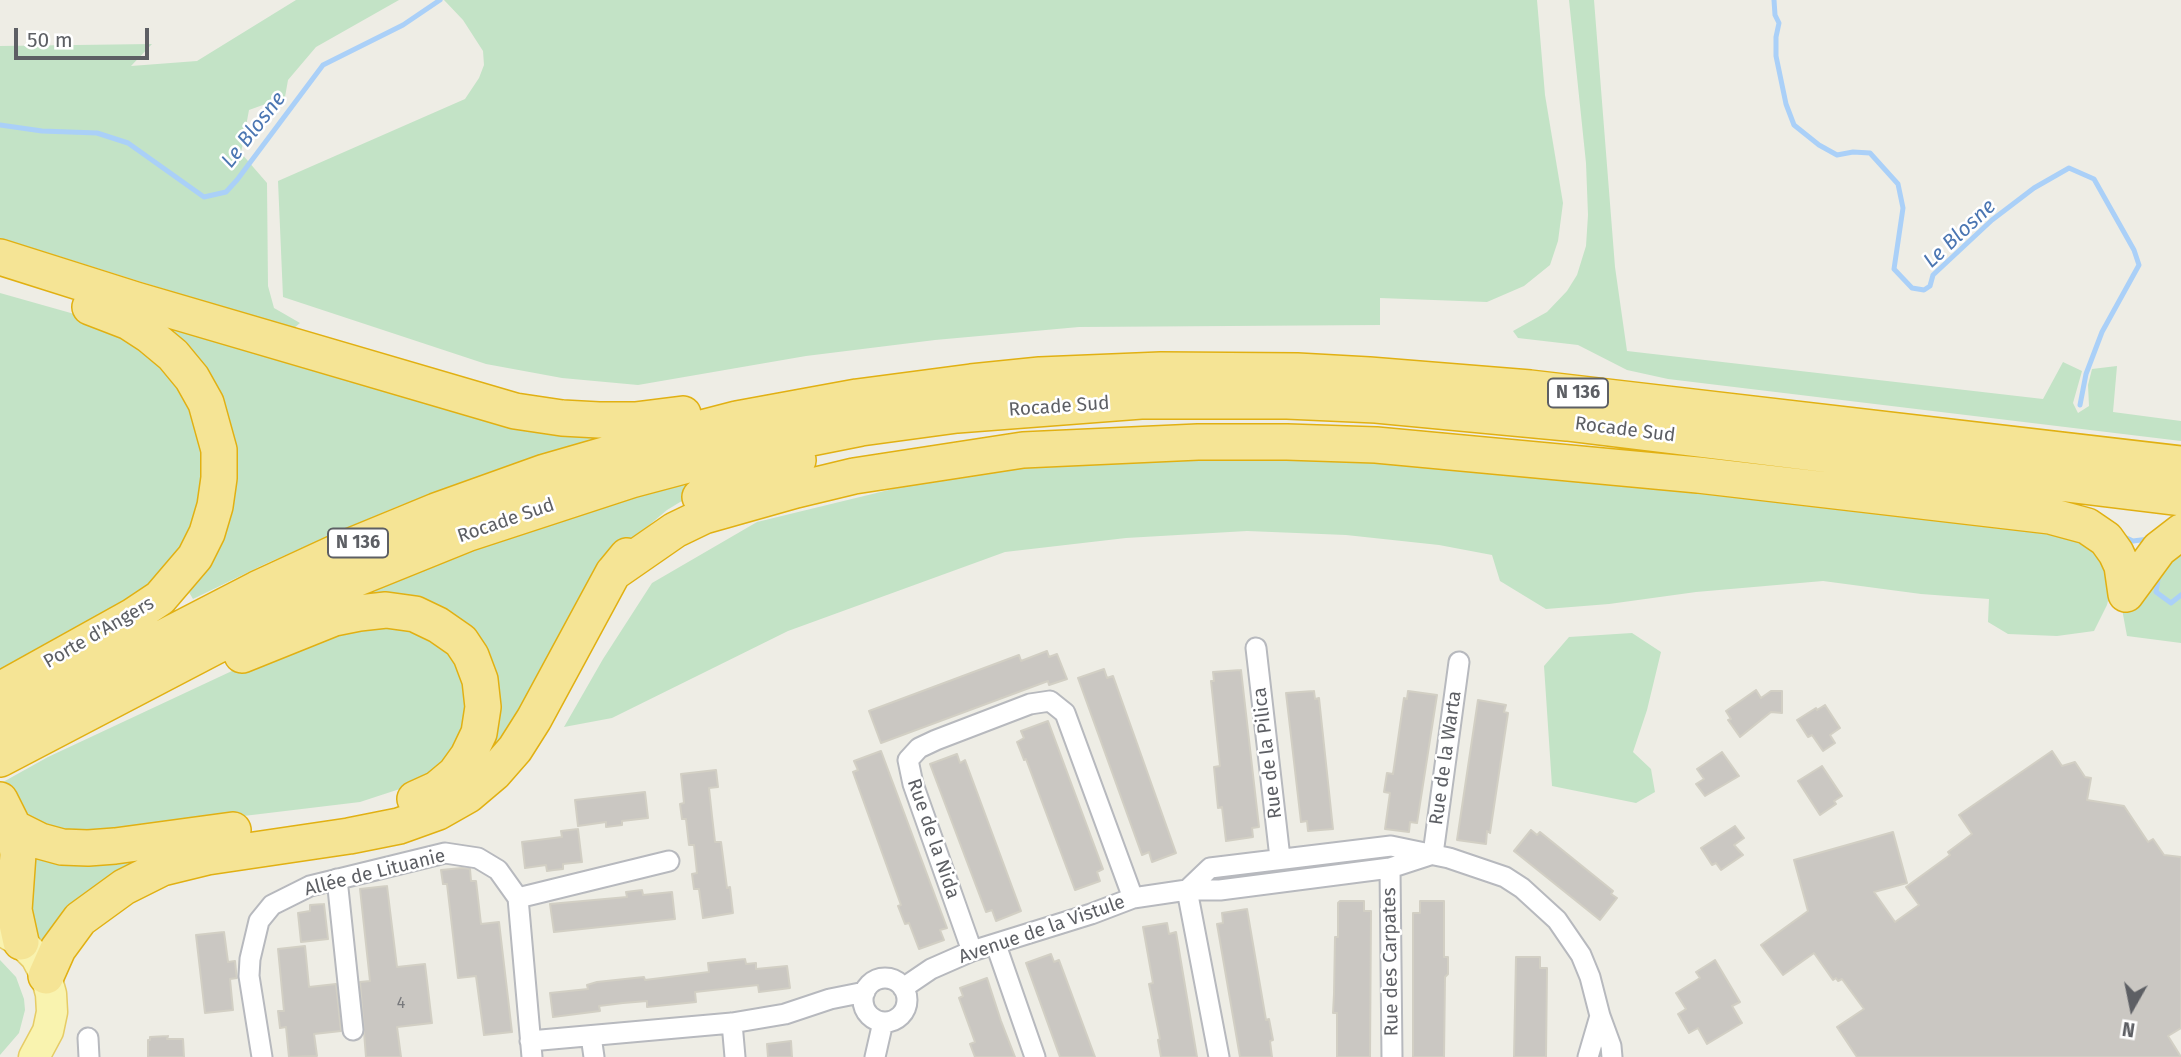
<!DOCTYPE html>
<meta charset="utf-8">
<style>
body{margin:0}
#map{position:relative;width:2181px;height:1057px;overflow:hidden;background:#eeede5;font-family:"Fira Sans",sans-serif}
canvas{display:block}
.north{position:absolute;left:2097px;top:973px;width:70px;height:70px;-webkit-text-stroke:5px #fff;paint-order:stroke;rotate:189deg;font-size:19px;font-weight:700;line-height:28px;text-align:center;color:#5d5f64}
.north::after{content:'';display:block;margin:auto;width:24px;height:32px;background:#5d5f64;clip-path:polygon(50% 0,100% 100%,50% 72%,0 100%)}
.scale{position:absolute;left:14px;top:28px;width:135px;height:32px;box-sizing:border-box;border:4px solid #5d5f64;border-top:0;padding-left:9px;font-size:21px;line-height:24px;white-space:nowrap;color:#5d5f64;-webkit-text-stroke:5px #fff;paint-order:stroke}
</style>
<div id="map">
<canvas width="2181" height="1057"></canvas>
<div class="north">N</div>
<div class="scale">50 m</div>
</div>
<script>
const g = document.querySelector('canvas').getContext('2d');
g.lineJoin = 'round';
function fill(path, color) { g.fillStyle = color; g.fill(path, 'evenodd'); }
const poly = rows => new Path2D(rows.map(r => 'M' + r).join(''));
function strokePath(path, color, width, dash) { g.strokeStyle = color; g.lineWidth = width; g.lineCap = dash ? 'butt' : 'round'; g.setLineDash(dash || []); g.stroke(path); }
function drawText(font, color, halo, rows, align = 'center') {
  g.font = font + ' "Fira Sans",sans-serif'; g.lineWidth = 5; g.setLineDash([]); g.textBaseline = 'middle'; g.strokeStyle = halo; g.fillStyle = color; for (const [text, x, y, turn = 0] of rows) {
    g.save(); g.translate(x, y); g.rotate((+turn || 0) * Math.PI / 180); g.textAlign = isNaN(turn) ? turn : align; if (halo) g.strokeText(text, 0, 0); g.fillText(text, 0, 0); g.restore();
  }
}
const green = poly([
 [296,0,399,0,316,47,288,80,285,97,249,110,241,153,267,183,268,286,274,308,300,323,293,329,0,238,0,46,152,44,131,66,197,61],
 [444,0,1537,0,1545,95,1563,203,1558,241,1550,265,1524,286,1487,302,1380,298,1380,325,1079,327,935,340,806,356,638,385,562,378,486,364,283,297,278,181,465,99,479,78,484,65,483,51,463,20],
 [1569,0,1594,0,1615,267,1627,351,2043,399,2063,362,2082,371,2073,403,2078,413,2089,406,2088,385,2092,369,2117,366,2113,412,2181,421,2181,441,1668,379,1627,370,1578,345,1518,338,1513,331,1547,312,1567,291,1577,275,1586,246,1588,215,1586,163],
 [0,293,92,319,168,366,200,428,205,481,193,530,162,574,122,603,0,672],
 [162,319,602,437,498,469,396,507,265,564,193,599,187,589,233,442,229,416,219,391,205,365],
 [1276,459,1433,464,1692,490,2071,533,2105,556,2113,579,2107,605,2094,631,2057,636,2008,634,1988,622,1989,599,1921,594,1823,581,1696,592,1609,604,1546,609,1500,581,1492,555,1439,545,1346,535,1247,531,1126,538,1005,552,788,631,612,718,564,727,603,659,652,583,757,522,934,479,1080,461],
 [701,479,700,490,667,510,641,532,489,764,478,655,340,603,455,557,575,514],
 [2181,547,2181,643,2127,636,2122,609],
 [376,618,433,635,465,672,468,723,448,761,415,784,360,802,69,837,22,815,3,782,48,757,264,656],
 [1632,633,1661,652,1647,710,1633,752,1651,769,1655,792,1636,803,1552,786,1544,666,1569,637],
 [33,845,174,850,47,953,28,920],
 [0,960,16,977,24,999,25,1010,19,1033,0,1055]
]);
const stream = poly([
 [1774,0,1775,15,1779,23,1776,37,1776,56,1786,104,1794,125,1819,145,1837,155,1853,152,1870,153,1898,184,1903,208,1894,269,1912,288,1924,290,1930,286,1933,275,1992,220,2034,188,2069,168,2094,179,2134,250,2139,265,2102,332,2086,374,2080,405],
 [0,125,42,131,97,133,128,143,204,197,226,192,237,180,323,65,403,25,440,0],
 [2122,536,2133,541,2149,539],
 [2159,573,2156,592,2171,603,2181,595]
]);
const building = poly([
 [1047,651,1049,657,1057,654,1067,679,1049,685,1048,681,881,743,869,711,1019,655,1021,661,1047,651],
 [1104,669,1107,678,1113,676,1176,853,1152,862,1149,852,1142,855,1078,678,1104,669],
 [1241,670,1259,827,1252,828,1253,837,1226,841,1222,807,1218,808,1214,767,1220,766,1211,681,1214,681,1213,672,1241,670],
 [1756,690,1761,698,1771,691,1782,691,1782,713,1771,712,1740,737,1728,720,1731,719,1726,711,1756,690],
 [1314,691,1315,699,1319,698,1333,829,1308,831,1307,821,1301,822,1286,693,1314,691],
 [1408,691,1437,695,1417,823,1410,822,1409,832,1385,829,1390,793,1384,792,1387,773,1393,774,1404,698,1407,699,1408,691],
 [1478,700,1506,705,1504,712,1508,713,1490,833,1487,831,1486,844,1457,840,1478,700],
 [1825,705,1840,728,1830,735,1835,743,1823,751,1812,735,1808,737,1797,720,1816,708,1817,710,1825,705],
 [1048,721,1103,869,1097,872,1100,881,1075,890,1026,759,1024,760,1017,742,1024,738,1021,731,1048,721],
 [881,751,947,928,940,930,944,940,919,949,909,923,905,924,898,906,901,905,853,772,858,770,854,761,881,751],
 [2052,751,2062,766,2075,762,2085,777,2091,778,2087,800,2124,806,2148,842,2153,839,2164,855,2181,857,2181,1028,2168,1036,2181,1057,1857,1057,1837,1027,1864,1009,1842,979,1838,981,1836,978,1833,980,1814,953,1783,975,1761,945,1808,911,1794,860,1893,832,1907,883,1874,892,1895,922,1919,905,1906,887,1950,855,1948,852,1972,834,1959,815,2052,751],
 [1722,752,1739,776,1705,796,1696,784,1704,779,1697,769,1722,752],
 [957,754,960,763,965,760,1021,911,996,921,992,910,986,912,930,764,957,754],
 [1822,766,1842,796,1834,801,1836,804,1820,815,1798,781,1822,766],
 [716,770,718,787,709,788,712,816,715,842,721,842,727,888,730,887,733,913,703,918,699,889,694,889,692,874,697,873,694,845,689,845,686,819,682,819,680,804,684,803,681,774,716,770],
 [645,792,648,818,622,821,622,825,606,827,606,822,578,826,575,800,645,792],
 [1735,826,1744,838,1734,845,1743,855,1721,870,1716,863,1712,865,1701,848,1735,826],
 [578,829,582,862,563,864,563,869,554,870,547,871,546,865,525,868,522,842,562,837,561,831,578,829],
 [1531,830,1537,835,1540,832,1613,891,1611,894,1617,898,1600,920,1514,851,1531,830],
 [462,868,470,869,471,881,476,881,481,924,499,922,512,1032,484,1035,476,976,458,978,447,884,443,884,441,870,462,868],
 [387,886,397,967,425,964,432,1023,397,1027,401,1057,366,1057,360,982,370,981,360,889,387,886],
 [642,890,643,895,672,892,675,919,554,932,550,904,627,897,626,892,642,890],
 [1340,901,1364,901,1364,911,1371,911,1370,1057,1337,1057,1337,1013,1333,1013,1334,994,1335,937,1338,937,1338,903,1340,901],
 [1420,901,1444,901,1444,957,1448,957,1448,974,1445,977,1444,1057,1413,1057,1413,913,1420,913,1420,901],
 [324,904,328,939,301,942,298,913,310,911,310,905,324,904],
 [1247,909,1266,1020,1269,1019,1273,1040,1270,1041,1272,1057,1240,1057,1217,924,1223,923,1222,913,1247,909],
 [1167,923,1169,934,1176,932,1197,1057,1161,1057,1158,1040,1160,1039,1149,984,1153,983,1143,927,1167,923],
 [224,932,228,962,235,961,236,971,237,978,230,979,233,1010,205,1013,196,935,224,932],
 [305,946,309,987,336,984,341,1031,314,1034,317,1056,289,1057,286,1027,280,1028,278,1011,284,1011,278,949,305,946],
 [1051,954,1054,962,1059,960,1095,1057,1060,1057,1026,963,1051,954],
 [1516,957,1540,957,1540,968,1547,968,1546,1057,1514,1057,1516,957],
 [745,959,746,964,756,963,756,969,787,966,790,988,759,992,758,985,695,992,696,1002,647,1007,647,1001,623,1003,599,1006,600,1011,553,1017,550,993,588,989,587,985,597,982,644,977,645,980,709,972,708,963,745,959],
 [1715,960,1740,1002,1732,1006,1742,1023,1707,1044,1698,1028,1689,1033,1678,1014,1686,1009,1676,993,1700,978,1696,972,1715,960],
 [987,978,1001,1021,1015,1057,975,1057,970,1044,975,1042,959,998,963,996,960,988,987,978],
 [168,1036,167,1039,183,1039,184,1057,148,1057,148,1040,150,1040,150,1037,168,1036],
 [791,1041,792,1057,768,1057,767,1044,791,1041]
]);
const street = poly([
 [1256,648,1280,858],
 [1433,854,1459,662],
 [1390,868,1392,1057],
 [337,879,353,1030],
 [1187,890,1210,868,1391,846,1449,858,1505,877,1522,888,1557,920,1581,955,1590,977,1600,1016,1611,1046,1612,1057],
 [1187,890,1219,1057],
 [518,898,669,861],
 [996,945,1035,1057],
 [972,951,913,784,908,760,919,748,936,740,1030,704,1050,701,1065,713,1133,898],
 '863 1000a22 22 0 1 1 44 0a22 22 0 1 1-44 0Z',
 [903,988,931,969,972,951,1091,914,1133,898,1187,890,1220,890,1390,868,1433,854],
 [732,1023,735,1057],
 [591,1036,594,1057],
 [88,1038,89,1057],
 [530,1041,732,1023,785,1014,830,999,865,992],
 [262,1057,249,976,250,959,259,921,272,905,310,886,445,853,478,858,498,870,518,898,532,1057],
 [875,1057,883,1022],
 [1588,1057,1600,1016]
]);
const primary = poly([
 [0,929,21,942,36,957,46,976,51,994,52,1012,48,1031,34,1057]
]);
const highway = poly([
 [0,257,136,300,515,411,562,418,599,420,635,420,683,414],
 [700,497,767,470,798,460],
 [613,573,675,530,704,516,796,490,854,476,1023,450,1198,442,1287,442,1376,445,1698,475,2050,516,2087,526,2106,539,2116,553,2122,566,2126,594],
 [2126,594,2159,549,2181,532],
 [242,655,334,618,359,613,386,610,415,614,438,625,461,641,471,656,480,680,483,707,479,733,468,756,455,774,437,789,415,799],
 [0,690,133,616,160,598,195,557,207,533,215,506,219,478,219,450,206,403,192,378,173,355,149,335,129,322,90,307],
 [0,722,257,589,346,548,436,511,545,472,656,440,737,419,857,397,971,382,1040,375,1161,370,1297,371,1369,375,1530,388,2181,464],
 [0,759,262,622,333,588,469,533,631,480,725,455,861,428,957,415,1141,401,1287,401,1376,405,1567,423,2181,498],
 [0,800,14,828,18,854,14,910,21,942],
 [14,828,40,841,62,847,88,848,115,846,233,830],
 [46,976,58,949,80,919,124,887,162,868,207,857,349,836,399,826,438,812,468,795,494,773,515,749,534,719,613,573,627,556]
]);
const numberNames = [
 ["4",401,1004]
];
const shields = [
 [1578,393,60],
 [358,543,60]
];
const shieldNames = [
 ["N 136",1578,393],
 ["N 136",358,543]
];
const streetNames = [
 ["Rocade Sud",1059,407,-4],
 ["Rocade Sud",1625,430,7],
 ["Rocade Sud",506,521,-19],
 ["Porte d'Angers",99,633,-30],
 ["Rue de la Pilica",1268,753,-97],
 ["Rue de la Warta",1446,758,-82],
 ["Rue de la Nida",933,839,71],
 ["Allée de Lituanie",375,873,-14],
 ["Avenue de la Vistule",1042,930,-19],
 ["Rue des Carpates",1391,962,-91]
];
const waterNames = [
 ["Le Blosne",254,130,-52],
 ["Le Blosne",1960,234,-43]
];
fill(green, '#c3e3c6');
strokePath(stream, '#aad0f8', 5);
fill(building, '#cac7c2');
strokePath(building, '#d2cfc4', 2);
strokePath(street, '#b7b9be', 23);
strokePath(primary, '#e6cc65', 33);
strokePath(highway, '#e1b012', 38);
strokePath(street, '#fff', 19);
strokePath(primary, '#f9f3af', 30);
strokePath(highway, '#f5e495', 35);
drawText('16px', '#78797c', null, numberNames);
for (const [x, y, w] of shields) { const box = new Path2D(); box.roundRect(x - w / 2, y - 14.5, w, 29, 5); g.fillStyle = '#fff'; g.fill(box); strokePath(box, '#5d5f64', 2); }
drawText('bold 18px', '#5d5f64', null, shieldNames);
drawText('19px', '#5d5f64', '#fff', streetNames);
drawText('italic 21px', '#4b76b2', '#fff', waterNames);
</script>
